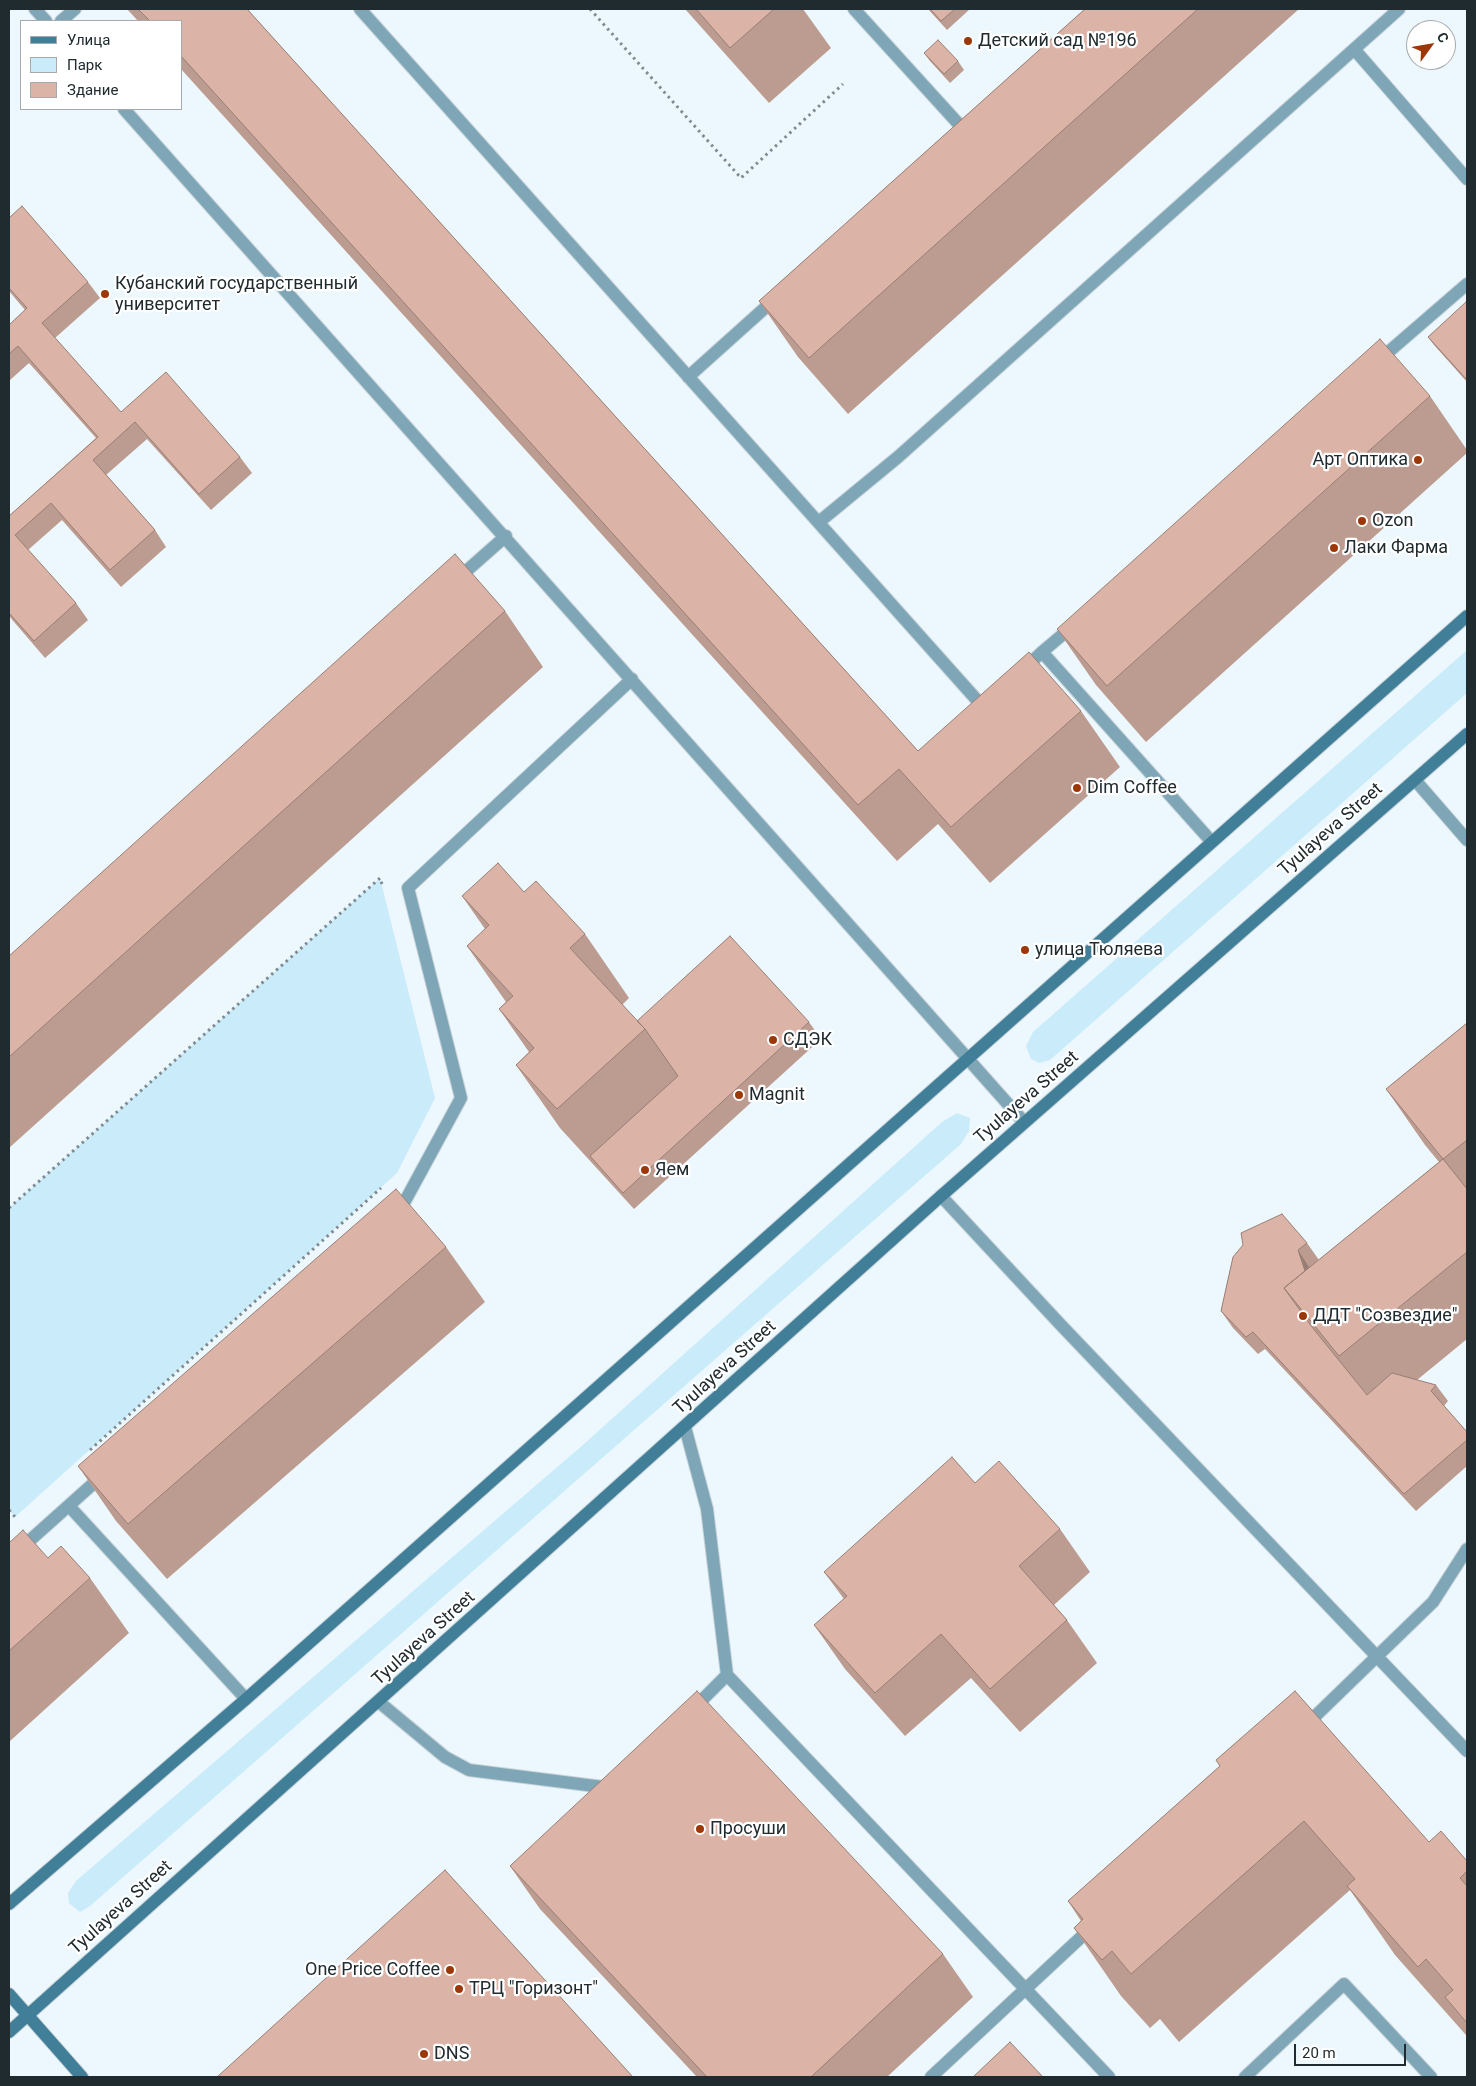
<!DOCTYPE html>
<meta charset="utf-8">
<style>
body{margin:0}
#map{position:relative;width:1476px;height:2086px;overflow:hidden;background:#ecf8fd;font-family:Roboto,sans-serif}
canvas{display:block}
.frame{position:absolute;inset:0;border:10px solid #202b2f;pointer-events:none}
.legend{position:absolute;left:20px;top:20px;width:162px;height:90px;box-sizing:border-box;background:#fff;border:1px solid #a6aaac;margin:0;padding:6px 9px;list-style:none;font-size:15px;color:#202b2f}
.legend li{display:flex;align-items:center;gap:10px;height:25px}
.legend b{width:25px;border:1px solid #a6aaac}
.north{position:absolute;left:1406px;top:20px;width:50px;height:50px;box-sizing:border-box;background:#fff;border:1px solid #a6aaac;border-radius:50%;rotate:58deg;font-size:14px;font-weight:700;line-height:20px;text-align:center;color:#202b2f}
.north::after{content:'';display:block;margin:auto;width:18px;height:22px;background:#9c3707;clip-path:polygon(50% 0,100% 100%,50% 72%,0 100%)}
.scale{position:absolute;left:1294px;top:2044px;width:112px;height:22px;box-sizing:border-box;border:2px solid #202b2f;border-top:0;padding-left:6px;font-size:15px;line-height:18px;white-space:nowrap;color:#202b2f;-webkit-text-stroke:4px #fff;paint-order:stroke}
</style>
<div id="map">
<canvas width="1476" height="2086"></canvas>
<div class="frame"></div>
<ul class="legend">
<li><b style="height:6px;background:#417f98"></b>Улица</li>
<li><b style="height:14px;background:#c9ebfa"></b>Парк</li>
<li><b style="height:14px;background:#dbb4a7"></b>Здание</li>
</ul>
<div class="north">С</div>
<div class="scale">20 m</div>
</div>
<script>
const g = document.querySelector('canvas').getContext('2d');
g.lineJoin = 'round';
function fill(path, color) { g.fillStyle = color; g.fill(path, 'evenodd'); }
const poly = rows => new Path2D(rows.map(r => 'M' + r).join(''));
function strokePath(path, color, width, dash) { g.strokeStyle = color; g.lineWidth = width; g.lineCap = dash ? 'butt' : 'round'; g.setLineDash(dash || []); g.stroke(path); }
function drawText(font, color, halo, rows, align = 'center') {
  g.font = font + ' Roboto,sans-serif'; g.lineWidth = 4.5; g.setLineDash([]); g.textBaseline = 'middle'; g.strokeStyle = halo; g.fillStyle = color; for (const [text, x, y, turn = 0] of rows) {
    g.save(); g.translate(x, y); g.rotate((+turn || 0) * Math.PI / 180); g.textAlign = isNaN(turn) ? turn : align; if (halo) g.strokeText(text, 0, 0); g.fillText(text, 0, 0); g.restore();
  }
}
const green = poly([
 [1467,650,1467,693,1050,1060,1039,1063,1031,1059,1026,1046,1033,1032],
 [380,878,435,1098,397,1173,15,1517,9,1510,9,1208],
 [957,1113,970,1118,969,1131,961,1144,90,1906,80,1912,69,1903,68,1893,76,1881,584,1444,942,1122]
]);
const path = poly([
 [590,9,741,178,843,84],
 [9,1208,380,878,382,884],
 [90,1450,381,1188],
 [9,1510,15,1517,17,1516]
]);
const lane = poly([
 [35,9,46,21],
 [360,9,984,708,988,703],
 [854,9,965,131],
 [61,21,75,9],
 [1354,49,1467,179],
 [124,109,1024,1122],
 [1378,361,1467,284],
 [688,377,776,298],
 [819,522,898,457,1399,9],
 [455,581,506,536],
 [1074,625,1042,652,1211,841],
 [1022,671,1042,652],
 [1415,780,1467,840],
 [941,1196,1059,1323,1467,1751],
 [398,1214,461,1098,408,888,632,679],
 [685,1427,707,1509,727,1675,1109,2077],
 [69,1506,246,1699],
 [9,1559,104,1474],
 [379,1702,445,1757,469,1770,611,1788],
 [692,1710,727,1675],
 [1305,1726,1433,1602,1467,1549],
 [931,2077,1092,1927],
 [1245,2077,1344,1984,1431,2077]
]);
const secondary = poly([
 [9,1904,246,1699,1467,616],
 [9,1994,82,2077],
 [9,2032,941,1196,1467,734]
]);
const wall = poly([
 [127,9,247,9,918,751,1081,711,1120,767,990,883,938,824,897,861,181,69,181,21,138,21],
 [685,9,803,9,831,48,769,103],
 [928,9,970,9,947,30],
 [1085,9,1299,9,848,414,798,357,759,301],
 [924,53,958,61,964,70,950,83,930,61],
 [9,218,88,282,100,298,55,338,121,412,240,457,252,473,211,510,147,439,106,475,155,530,166,547,121,587,62,520,28,550,76,603,88,620,45,658,9,616,9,516,96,438,29,363,9,381,9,325,25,310,9,291],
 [1467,303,1467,382,1434,345,1428,337],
 [1430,396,1467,450,1467,453,1146,742,1096,685,1057,629],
 [505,611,543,667,9,1148,9,956],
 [524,892,585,934,629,998,622,1005,637,1021,809,1022,821,1039,634,1209,560,1128,516,1065,529,1052,499,1009,506,1002,467,946,485,929,462,896],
 [1467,1023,1467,1339,1417,1380,1436,1385,1448,1401,1444,1406,1467,1432,1467,1466,1416,1511,1265,1349,1258,1354,1233,1328,1221,1311,1233,1257,1307,1243,1319,1260,1310,1267,1439,1162,1425,1145,1386,1089],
 [446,1247,485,1302,167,1579,116,1521,78,1466],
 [975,1483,1060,1529,1090,1572,1054,1605,1067,1620,1097,1663,1020,1732,971,1678,905,1736,845,1669,814,1625,844,1599,824,1572],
 [9,1543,48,1558,90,1578,129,1633,9,1742],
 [1216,1760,1429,1842,1467,1861,1467,2034,1466,2035,1395,1955,1350,1890,1179,2042,1160,2019,1150,2028,1121,1996,1074,1928,1081,1921,1068,1901,1220,1766],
 [510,1866,943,1954,973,1997,887,2077,697,2077,540,1909]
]);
const shadedWall = poly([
 [1298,1250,1309,1267,1333,1336,1321,1319]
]);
const building = poly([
 [138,9,247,9,918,751,1029,652,1081,711,951,827,899,769,858,805,181,56,181,21,150,21,138,9],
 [696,9,774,9,730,48,696,9],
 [930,9,955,9,941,21,930,9],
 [1085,9,1198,9,809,358,759,301,1085,9],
 [938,40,958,61,944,74,924,53,938,40],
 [22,206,88,282,42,323,121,412,166,372,240,457,199,494,135,422,93,460,155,530,110,570,51,503,15,535,76,603,34,641,9,613,9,516,98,437,18,346,9,354,9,325,27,308,9,288,9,218,22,206],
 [1466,302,1467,303,1467,380,1428,337,1466,302],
 [1380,339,1430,396,1107,686,1057,629,1380,339],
 [455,554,505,611,9,1057,9,956,455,554],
 [498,863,524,892,536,881,585,934,570,948,645,1029,557,1109,516,1065,534,1048,499,1009,513,996,467,946,489,925,462,896,498,863],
 [730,936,809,1022,623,1193,590,1156,678,1076,645,1029,637,1021,730,936],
 [1467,1023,1467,1140,1443,1159,1386,1089,1467,1023],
 [1443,1159,1467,1189,1467,1252,1339,1356,1284,1288,1443,1159],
 [396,1189,446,1247,128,1524,78,1466,396,1189],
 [1282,1214,1307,1243,1298,1250,1305,1271,1284,1288,1312,1327,1367,1395,1392,1373,1436,1385,1431,1391,1467,1432,1467,1440,1404,1494,1253,1332,1246,1337,1221,1311,1233,1257,1243,1245,1241,1233,1282,1214],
 [952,1457,975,1483,999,1461,1060,1529,1019,1566,1067,1620,990,1689,941,1634,875,1693,814,1625,847,1596,824,1572,952,1457],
 [23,1530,48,1558,61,1546,90,1578,9,1651,9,1543,23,1530],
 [697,1691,943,1954,811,2077,707,2077,510,1866,697,1691],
 [1295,1691,1429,1842,1441,1831,1467,1861,1467,1871,1460,1878,1467,1886,1467,2023,1445,1997,1453,1990,1426,1959,1418,1967,1347,1886,1355,1879,1304,1821,1131,1974,1112,1951,1102,1960,1074,1928,1083,1919,1068,1901,1220,1766,1216,1760,1295,1691],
 [445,1870,633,2077,217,2077,445,1870],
 [1010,2042,1043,2077,973,2077,1010,2042]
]);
const markers = [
 [968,41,5,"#9c3707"],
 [105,294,5,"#9c3707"],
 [1418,460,5,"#9c3707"],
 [1362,521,5,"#9c3707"],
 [1334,548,5,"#9c3707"],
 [1077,788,5,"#9c3707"],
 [1025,950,5,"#9c3707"],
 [773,1040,5,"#9c3707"],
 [739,1095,5,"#9c3707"],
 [645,1170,5,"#9c3707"],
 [1303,1316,5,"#9c3707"],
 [700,1829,5,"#9c3707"],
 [450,1970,5,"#9c3707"],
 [459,1989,5,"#9c3707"],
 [424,2054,5,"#9c3707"]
];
const poiNames = [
 ["Детский сад №196",978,41],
 ["Кубанский государственный",115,284],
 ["университет",115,305],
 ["Арт Оптика",1408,460,"right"],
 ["Ozon",1372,521],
 ["Лаки Фарма",1344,548],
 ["Dim Coffee",1087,788],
 ["улица Тюляева",1035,950],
 ["СДЭК",783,1040],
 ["Magnit",749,1095],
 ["Яем",655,1170],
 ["ДДТ \"Созвездие\"",1313,1316],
 ["Просуши",710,1829],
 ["One Price Coffee",440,1970,"right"],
 ["ТРЦ \"Горизонт\"",469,1989],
 ["DNS",434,2054]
];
const streetNames = [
 ["Tyulayeva Street",1331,830,-41],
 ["Tyulayeva Street",1027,1098,-41],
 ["Tyulayeva Street",725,1368,-42],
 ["Tyulayeva Street",424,1639,-42],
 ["Tyulayeva Street",121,1908,-42]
];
fill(green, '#c9ebfa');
strokePath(lane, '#c7d3d8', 14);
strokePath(secondary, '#c7d3d8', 14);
strokePath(path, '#808b90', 3, [2.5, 4]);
strokePath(lane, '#7fa6b7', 12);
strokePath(secondary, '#417f98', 12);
fill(wall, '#bc9b90');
fill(shadedWall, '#997e75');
fill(building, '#dbb4a7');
strokePath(building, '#997e75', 1);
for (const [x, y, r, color] of markers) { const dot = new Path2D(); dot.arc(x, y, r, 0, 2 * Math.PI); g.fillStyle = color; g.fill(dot); strokePath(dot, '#fff', 2); }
drawText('18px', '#202b2f', '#fff', poiNames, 'left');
drawText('18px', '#202b2f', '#fff', streetNames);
</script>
